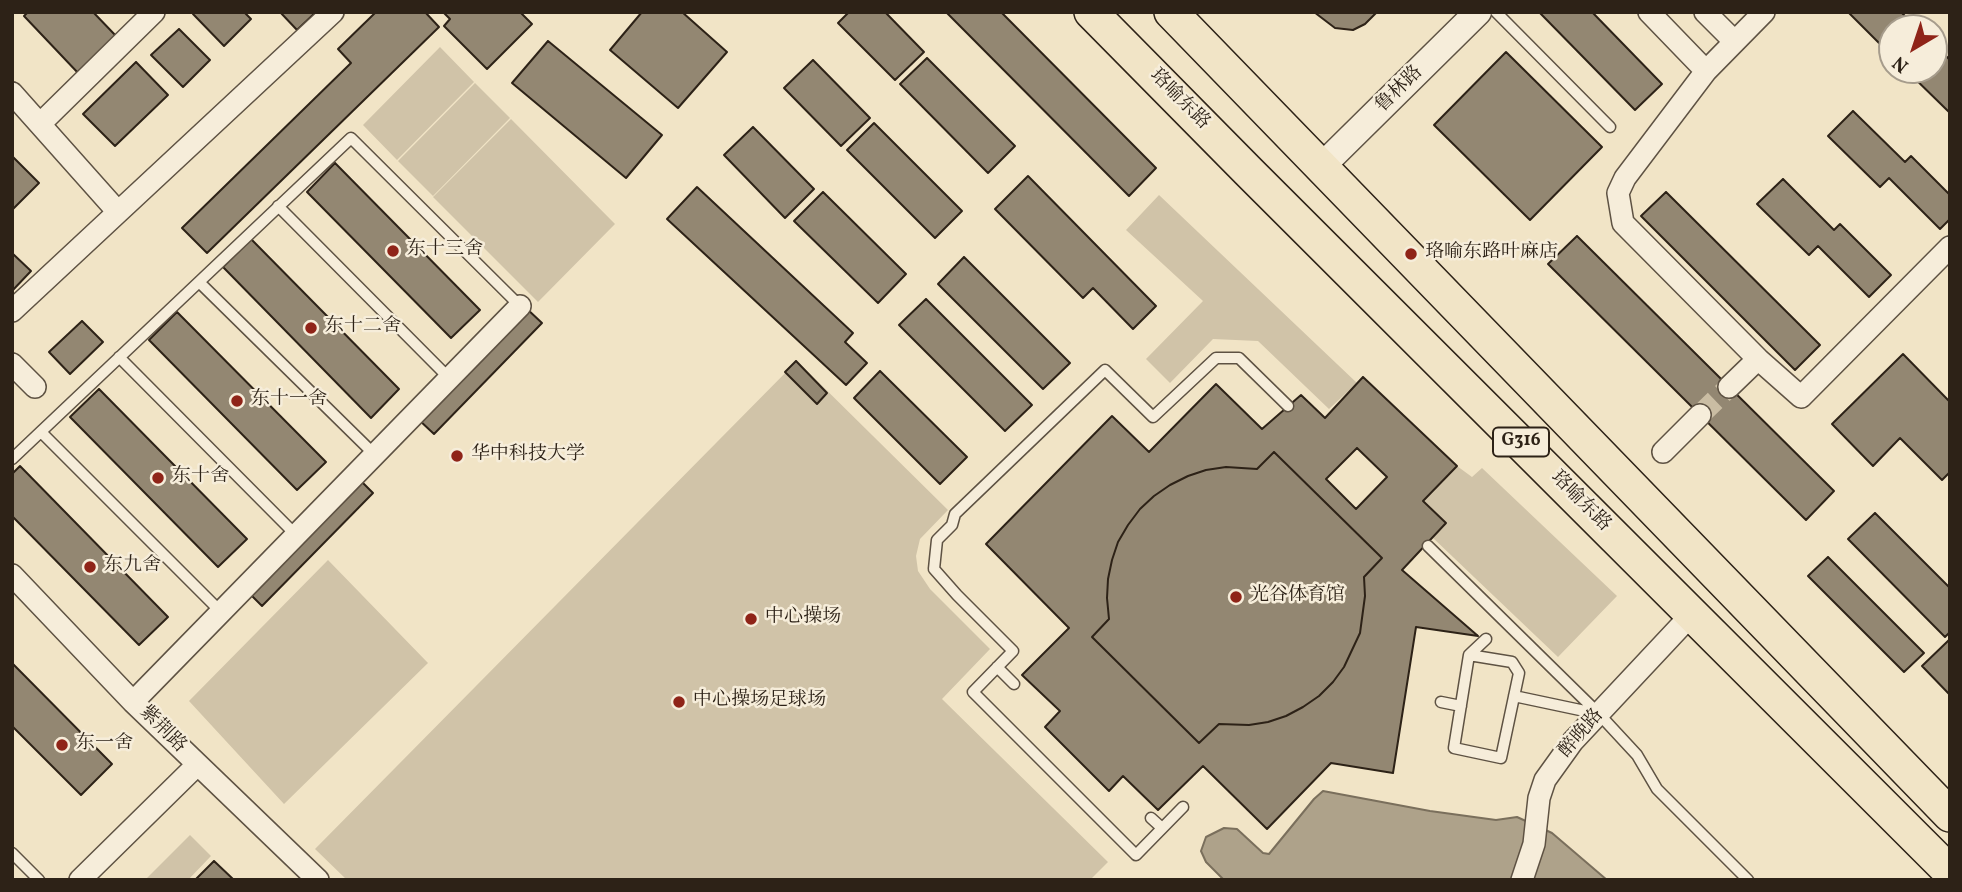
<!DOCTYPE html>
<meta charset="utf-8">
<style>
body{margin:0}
#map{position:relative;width:1962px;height:892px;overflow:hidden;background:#f1e4c6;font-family:Vollkorn,serif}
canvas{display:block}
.frame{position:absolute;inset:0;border:14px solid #2d2217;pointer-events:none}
.north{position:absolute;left:1878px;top:14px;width:70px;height:70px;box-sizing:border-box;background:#f6edda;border:2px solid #a69c8c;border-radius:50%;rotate:219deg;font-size:19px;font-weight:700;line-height:28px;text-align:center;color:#2d2217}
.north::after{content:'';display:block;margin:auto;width:24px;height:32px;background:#8f2418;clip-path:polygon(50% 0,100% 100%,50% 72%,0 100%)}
</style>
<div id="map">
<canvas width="1962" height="892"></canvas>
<div class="frame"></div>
<div class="north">N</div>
</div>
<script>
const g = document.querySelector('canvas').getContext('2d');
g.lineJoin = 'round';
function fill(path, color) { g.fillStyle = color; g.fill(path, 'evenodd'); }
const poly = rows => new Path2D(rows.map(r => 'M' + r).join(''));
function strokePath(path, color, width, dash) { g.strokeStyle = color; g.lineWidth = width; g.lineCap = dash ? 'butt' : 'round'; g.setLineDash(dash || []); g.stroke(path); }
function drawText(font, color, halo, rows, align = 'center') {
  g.font = font + ' Vollkorn,"Noto Serif SC",serif'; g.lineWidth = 5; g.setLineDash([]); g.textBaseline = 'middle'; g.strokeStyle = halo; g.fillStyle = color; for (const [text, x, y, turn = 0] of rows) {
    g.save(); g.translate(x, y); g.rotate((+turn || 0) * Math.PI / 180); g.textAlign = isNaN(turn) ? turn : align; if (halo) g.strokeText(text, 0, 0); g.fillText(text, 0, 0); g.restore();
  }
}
const green = poly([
 [440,47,474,82,397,160,363,125],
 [475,83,510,118,433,196,398,161],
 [511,119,615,224,538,302,433,197],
 [1159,195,1357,383,1329,409,1258,341,1213,339,1170,383,1146,359,1203,301,1126,230],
 [797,361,948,510,920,539,916,556,918,571,930,589,990,649,942,699,1108,862,1090,880,347,880,315,849],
 [1457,466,1472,477,1482,468,1617,596,1558,657,1433,538,1446,523,1423,501],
 [328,560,428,663,284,804,189,701],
 [190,835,211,856,188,880,145,880]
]);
const water = poly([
 [1323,791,1430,811,1496,820,1517,817,1552,833,1607,880,1224,880,1206,862,1201,851,1206,837,1224,828,1237,829,1263,853,1269,854,1314,799,1323,791]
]);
const building = poly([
 [28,12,93,12,117,37,79,74,24,16,28,12],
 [195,12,244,12,251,19,224,46,193,14,195,12],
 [280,12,316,12,297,30,280,12],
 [376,12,425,12,439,27,207,253,182,228,351,63,338,49,376,12],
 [443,12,520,12,532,24,487,69,444,26,450,19,443,12],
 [642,12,682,12,727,52,678,108,610,50,642,12],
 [849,12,885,12,924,52,895,80,838,23,849,12],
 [946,12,1001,12,1156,168,1129,196,946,12],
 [1314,12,1377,12,1365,24,1353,30,1335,28,1314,12],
 [1539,12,1592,12,1662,84,1635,110,1539,12],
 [1848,12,1901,12,1917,28,1892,28,1892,56,1848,12],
 [179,29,210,60,183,87,151,55,179,29],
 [548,41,662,135,626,178,512,83,548,41],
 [1934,44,1950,60,1950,113,1906,70,1934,70,1934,44],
 [1506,52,1602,147,1530,220,1434,125,1506,52],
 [927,58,1015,146,988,173,900,84,927,58],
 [813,60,870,118,841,146,784,88,813,60],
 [136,62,168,95,115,146,83,114,136,62],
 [1853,111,1905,162,1911,156,1950,195,1950,219,1940,229,1889,178,1880,187,1828,136,1853,111],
 [874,123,962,211,935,238,847,150,874,123],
 [753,127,814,189,785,218,724,155,753,127],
 [12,156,39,183,12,210,12,156],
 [335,163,480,310,451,338,307,192,335,163],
 [1028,176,1156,306,1133,329,1093,288,1083,298,995,209,1028,176],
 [1783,179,1834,230,1840,224,1891,275,1869,297,1818,246,1809,255,1757,204,1783,179],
 [697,187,853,333,845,342,867,363,846,385,667,219,697,187],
 [823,192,906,274,878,303,794,221,823,192],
 [1666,192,1820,345,1795,370,1641,216,1666,192],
 [1577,236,1834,491,1806,520,1548,264,1577,236],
 [251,239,399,389,371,418,223,267,251,239],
 [12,253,31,271,12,291,12,253],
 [964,257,1070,363,1043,389,938,284,964,257],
 [926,299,1032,405,1005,431,899,325,926,299],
 [526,308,542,323,434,434,418,419,526,308],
 [177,312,326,462,297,490,149,340,177,312],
 [82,321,103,342,70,374,49,352,82,321],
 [1903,354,1950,402,1950,472,1942,480,1900,438,1873,466,1832,424,1903,354],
 [796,361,827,393,817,404,785,372,796,361],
 [880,371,967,457,940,484,854,398,880,371],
 [1363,377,1457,466,1423,501,1446,523,1402,570,1478,636,1416,627,1393,773,1331,763,1267,829,1203,766,1158,810,1123,776,1109,791,1045,727,1060,711,1022,675,1069,628,986,544,1112,416,1149,452,1216,384,1262,429,1301,395,1325,418,1363,377],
 [1357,448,1387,477,1356,509,1326,479,1357,448],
 [1274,452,1382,558,1364,577,1365,596,1360,633,1344,667,1333,682,1319,696,1303,707,1286,716,1268,722,1249,725,1219,724,1199,743,1092,637,1109,619,1107,598,1108,579,1112,560,1118,542,1128,525,1140,509,1154,496,1170,485,1188,476,1206,470,1226,467,1257,469,1274,452],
 [99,389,247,539,218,567,70,417,99,389],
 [1274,452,1382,558,1364,577,1365,596,1360,633,1344,667,1333,682,1319,696,1303,707,1286,716,1268,722,1249,725,1219,724,1199,743,1092,637,1109,619,1107,598,1108,579,1112,560,1118,542,1128,525,1140,509,1154,496,1170,485,1188,476,1206,470,1226,467,1257,469,1274,452],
 [20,466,168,617,139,645,12,516,12,474,20,466],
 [358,478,373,493,262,606,247,591,358,478],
 [1875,513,1950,588,1950,632,1945,637,1848,539,1875,513],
 [1828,557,1924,653,1904,672,1808,576,1828,557],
 [1950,639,1950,695,1922,666,1950,639],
 [12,663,112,764,81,795,12,726,12,663],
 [214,861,234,880,195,880,214,861]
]);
const minorTunnel = poly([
 [1700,415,1729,387]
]);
const service = poly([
 [1496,12,1610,127],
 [278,206,449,378],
 [199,282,375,455],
 [119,357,296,535],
 [41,432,221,612],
 [12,459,351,138,520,306],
 [1428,546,1599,714,1637,755,1657,789,1748,880],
 [1469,655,1512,662,1519,673,1501,758,1454,748,1469,655],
 [1469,655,1486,639],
 [997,667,1014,684],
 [1514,696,1599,714],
 [1441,702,1461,706],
 [1183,807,1136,855,973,692,1013,651,957,595,934,569,937,540,952,525,955,514,1105,370,1153,417,1216,358,1239,358,1288,406],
 [1151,818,1162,828],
 [12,853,39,880]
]);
const minor = poly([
 [1649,12,1706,71],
 [1705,12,1734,41],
 [12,93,118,212],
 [40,124,154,12],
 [12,311,333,12],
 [1758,359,1801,397,1950,247],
 [12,364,35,387],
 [1729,387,1758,359,1623,223,1618,193,1625,178,1706,71,1764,12],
 [1663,452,1700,415],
 [12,575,133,702,318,880],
 [133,702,520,306],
 [80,880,197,765],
 [1522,880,1534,844,1539,798,1545,780,1573,741,1692,614]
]);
const tertiary = poly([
 [1321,167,1478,12]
]);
const trunk = poly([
 [1091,12,1249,172,1950,872],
 [1171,12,1950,815]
]);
const markers = [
 [393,251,7,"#8f2418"],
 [1411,254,7,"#8f2418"],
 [311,328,7,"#8f2418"],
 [237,401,7,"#8f2418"],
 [457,456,7,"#8f2418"],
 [158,478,7,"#8f2418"],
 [90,567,7,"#8f2418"],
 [1236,597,7,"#8f2418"],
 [751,619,7,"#8f2418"],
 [679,702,7,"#8f2418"],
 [62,745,7,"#8f2418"]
];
const shields = [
 [1521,442,56]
];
const shieldNames = [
 ["G316",1521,442]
];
const streetNames = [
 ["鲁林路",1400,90,-45],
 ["珞喻东路",1179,100,45],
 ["珞喻东路",1580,502,45],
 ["紫荆路",162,730,45],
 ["醉晚路",1582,734,-49]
];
const poiNames = [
 ["东十三舍",407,251],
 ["珞喻东路叶麻店",1425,254],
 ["东十二舍",325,328],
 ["东十一舍",251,401],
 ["华中科技大学",471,456],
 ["东十舍",172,478],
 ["东九舍",104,567],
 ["光谷体育馆",1250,597],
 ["中心操场",765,619],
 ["中心操场足球场",693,702],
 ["东一舍",76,745]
];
fill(green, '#d0c3a8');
fill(water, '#aea28a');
strokePath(water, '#7a6f5c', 2);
fill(building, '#938772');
strokePath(building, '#2d2217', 2);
strokePath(minorTunnel, '#cabda3', 21, [21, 10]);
strokePath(service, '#5e5243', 13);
strokePath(minor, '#5e5243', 24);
strokePath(tertiary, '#5e5243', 29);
strokePath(trunk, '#2d2217', 36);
strokePath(service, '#f6edda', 10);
strokePath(minor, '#f6edda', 21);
strokePath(tertiary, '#f6edda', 26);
strokePath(trunk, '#f1e4c6', 33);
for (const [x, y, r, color] of markers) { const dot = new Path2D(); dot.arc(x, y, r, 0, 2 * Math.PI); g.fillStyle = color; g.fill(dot); strokePath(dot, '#f6edda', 2.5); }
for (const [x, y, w] of shields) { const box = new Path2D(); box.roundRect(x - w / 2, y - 14.5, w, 29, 5); g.fillStyle = '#f6edda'; g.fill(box); strokePath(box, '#2d2217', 2); }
drawText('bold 18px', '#2d2217', null, shieldNames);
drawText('19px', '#2d2217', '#f6edda', streetNames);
drawText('19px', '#2d2217', '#f6edda', poiNames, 'left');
</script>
